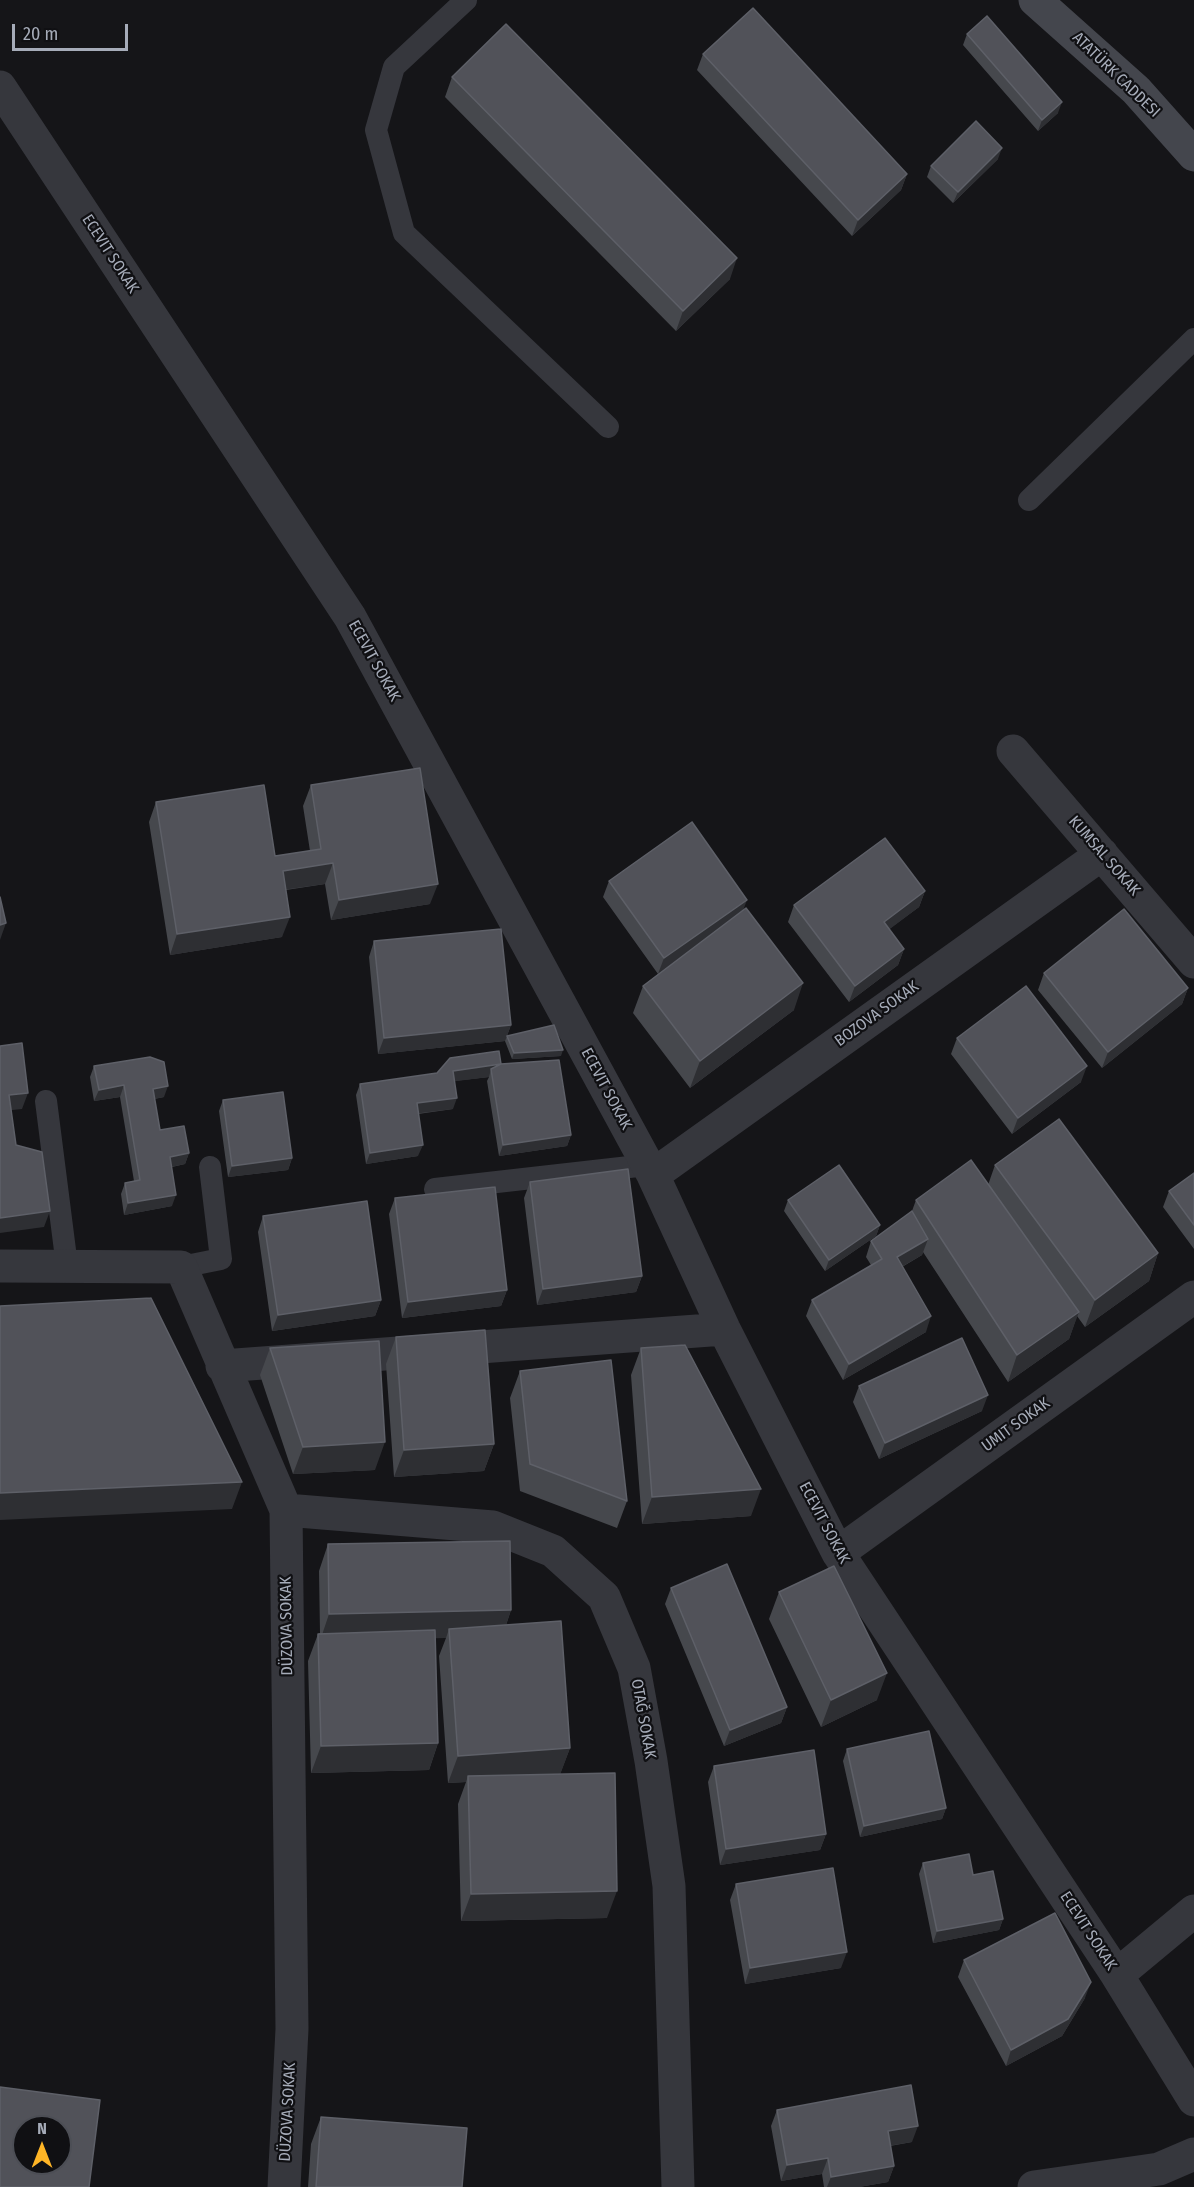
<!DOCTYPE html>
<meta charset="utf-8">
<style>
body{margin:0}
#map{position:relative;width:1194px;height:2187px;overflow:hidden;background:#151518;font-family:"Fira Sans Condensed",sans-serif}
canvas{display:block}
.north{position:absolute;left:12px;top:2115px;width:60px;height:60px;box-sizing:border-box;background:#101013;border:2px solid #4c4e55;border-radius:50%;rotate:0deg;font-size:16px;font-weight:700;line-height:24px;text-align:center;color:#a6acb9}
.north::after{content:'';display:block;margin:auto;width:21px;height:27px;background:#ffb526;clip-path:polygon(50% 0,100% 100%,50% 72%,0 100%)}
.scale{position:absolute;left:12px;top:24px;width:116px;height:27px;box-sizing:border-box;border:3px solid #a6acb9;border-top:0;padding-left:8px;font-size:18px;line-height:21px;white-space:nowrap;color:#a6acb9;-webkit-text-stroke:4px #101013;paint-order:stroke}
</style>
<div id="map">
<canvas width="1194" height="2187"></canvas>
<div class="north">N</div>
<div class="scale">20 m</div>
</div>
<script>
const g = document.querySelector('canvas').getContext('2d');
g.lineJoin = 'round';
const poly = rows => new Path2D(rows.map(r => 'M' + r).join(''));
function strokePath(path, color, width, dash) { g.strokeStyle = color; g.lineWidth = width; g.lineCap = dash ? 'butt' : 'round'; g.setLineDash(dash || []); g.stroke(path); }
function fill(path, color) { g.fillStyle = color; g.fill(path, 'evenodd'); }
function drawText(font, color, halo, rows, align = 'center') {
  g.font = font + ' "Fira Sans Condensed",sans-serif'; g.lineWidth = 4.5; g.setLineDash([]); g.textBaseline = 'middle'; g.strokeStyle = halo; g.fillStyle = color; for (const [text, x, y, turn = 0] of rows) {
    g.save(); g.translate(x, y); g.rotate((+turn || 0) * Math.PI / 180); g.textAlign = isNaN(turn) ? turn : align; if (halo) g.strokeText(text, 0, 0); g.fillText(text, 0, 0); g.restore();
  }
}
const service = poly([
 [466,0,394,67,376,130,404,233,608,427],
 [1029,500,1194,339],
 [46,1101,67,1266],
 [435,1189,647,1165],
 [181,1267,221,1259,210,1167]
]);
const minor = poly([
 [0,87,350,617,653,1175,724,1329,838,1553,1117,1975,1194,2100],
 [1013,751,1194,962],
 [653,1175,1102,854],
 [0,1266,181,1267,286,1510,292,2029,284,2187],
 [222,1366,724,1329],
 [286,1510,493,1527,553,1551,604,1597,634,1668,651,1761,669,1886,678,2187],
 [838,1553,1194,1297],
 [1117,1975,1194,1911],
 [1034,2187,1159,2169,1194,2154]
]);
const secondary = poly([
 [1035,0,1136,90,1194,155]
]);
const wall = poly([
 [967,34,1058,113,1038,131,963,45],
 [703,54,907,174,901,190,852,236,697,70],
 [452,77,730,279,676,331,445,97],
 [998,159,953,203,927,177,931,166],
 [311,785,430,904,331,920,325,884,286,890,282,937,170,955,149,822,156,802,275,856,310,851,303,806],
 [609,881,744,910,794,1010,690,1088,633,1013,643,986,658,974,603,897],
 [925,891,919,907,889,929,904,949,898,965,849,1002,788,922,794,905],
 [374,941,511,1025,505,1041,378,1054,369,957],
 [1044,973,1188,988,1182,1004,1102,1068,1038,990],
 [507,1036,561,1056,512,1059,505,1041],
 [957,1038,1081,1082,1012,1134,951,1054],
 [501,1064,571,1135,567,1146,499,1156,487,1081,489,1077,454,1081,453,1109,418,1114,418,1156,366,1164,356,1095,360,1084],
 [94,1066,164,1097,154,1099,160,1130,189,1153,185,1164,172,1167,172,1206,124,1215,121,1194,125,1183,134,1181,120,1097,94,1101,90,1077],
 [223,1100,292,1158,288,1170,228,1177,219,1111],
 [995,1165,1158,1253,1149,1281,1085,1327,1077,1316,1069,1339,1008,1382,923,1252,922,1255,902,1267,926,1332,843,1380,806,1316,812,1300,871,1265,866,1257,871,1241,912,1211,916,1200,988,1185],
 [1194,1173,1194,1249,1163,1207,1169,1191],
 [530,1182,642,1276,636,1292,537,1305,524,1198],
 [395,1198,507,1290,501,1306,402,1318,389,1214],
 [788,1200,880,1225,876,1236,825,1271,784,1211],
 [263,1216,381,1300,375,1316,272,1331,258,1232],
 [396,1337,494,1444,484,1471,394,1477,386,1364],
 [270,1348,375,1470,293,1474,260,1375],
 [641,1348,751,1516,642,1524,631,1375],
 [520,1371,627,1501,617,1528,520,1491,510,1398],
 [859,1386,982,1411,879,1459,853,1402],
 [328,1544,511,1610,506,1625,570,1748,560,1774,607,1918,461,1921,458,1804,466,1782,448,1783,439,1656,446,1638,435,1638,438,1743,429,1770,311,1773,308,1661,318,1634,320,1633,319,1571],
 [671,1588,787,1707,781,1723,724,1746,665,1604],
 [779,1592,877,1700,821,1727,769,1619],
 [847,1749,946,1808,942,1819,860,1837,843,1761],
 [714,1766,826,1834,820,1850,720,1865,708,1782],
 [923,1863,973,1875,1003,1919,999,1930,933,1943,919,1874],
 [736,1884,841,1968,745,1984,730,1900],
 [964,1960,1085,1998,1062,2036,1006,2066,958,1977],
 [777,2110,912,2142,890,2146,894,2166,888,2182,859,2187,824,2187,822,2174,781,2181,771,2126],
 [321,2117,462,2187,308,2187,311,2144]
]);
const shadedWall = poly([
 [1062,102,1058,113,1038,131,1042,120],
 [1002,148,998,159,953,203,958,192],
 [907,174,901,190,852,236,858,220],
 [737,258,730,279,676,331,683,311],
 [333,863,325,884,275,891,283,871],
 [438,884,430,904,331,920,339,900],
 [925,891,919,907,878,938,884,922],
 [747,900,741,916,658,974,664,958],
 [290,917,282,937,170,955,177,934],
 [6,923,0,940,0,925],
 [904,949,898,965,849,1002,855,986],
 [803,983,794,1010,690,1088,700,1061],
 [1188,988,1182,1004,1102,1068,1108,1052],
 [511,1025,505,1041,378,1054,384,1038],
 [563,1050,561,1056,512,1059,514,1053],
 [501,1064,491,1069,489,1077,449,1082,453,1071],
 [1087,1066,1081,1082,1012,1134,1018,1118],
 [124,1085,120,1097,94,1101,99,1090],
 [168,1086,164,1097,149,1100,153,1089],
 [28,1093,22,1109,3,1111,9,1095],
 [457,1098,453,1109,413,1114,417,1103],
 [571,1135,567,1146,499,1156,503,1145],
 [423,1145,418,1156,366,1164,370,1153],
 [189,1153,185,1164,166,1168,170,1157],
 [292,1158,288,1170,228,1177,232,1166],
 [176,1195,172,1206,124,1215,128,1203],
 [50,1211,44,1227,0,1233,0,1218],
 [880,1225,876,1236,825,1271,829,1260],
 [928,1239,922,1255,891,1273,897,1257],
 [1158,1253,1149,1281,1085,1327,1095,1300],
 [642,1276,636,1292,537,1305,543,1289],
 [507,1290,501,1306,402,1318,408,1302],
 [381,1300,375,1316,272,1331,278,1315],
 [1079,1312,1069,1339,1008,1382,1017,1355],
 [931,1316,926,1332,843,1380,849,1364],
 [988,1395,982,1411,879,1459,885,1443],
 [385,1442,375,1470,293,1474,303,1447],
 [494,1444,484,1471,394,1477,404,1450],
 [242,1482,232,1509,0,1520,0,1493],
 [761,1489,751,1516,642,1524,652,1497],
 [511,1610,502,1637,449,1629,446,1638,320,1641,329,1614],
 [887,1673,877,1700,821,1727,831,1700],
 [787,1707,781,1723,724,1746,730,1730],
 [438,1743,429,1770,311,1773,321,1746],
 [570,1748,560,1775,468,1776,466,1782,448,1783,458,1756],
 [946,1808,942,1819,860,1837,864,1826],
 [826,1834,820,1850,720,1865,726,1849],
 [617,1891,607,1918,461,1921,471,1894],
 [1003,1919,999,1930,933,1943,937,1931],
 [847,1952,841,1968,745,1984,750,1968],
 [1091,1982,1085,1998,1062,2036,1006,2066,1011,2050],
 [918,2126,912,2142,882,2147,888,2131],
 [828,2158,822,2174,781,2181,787,2165],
 [894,2166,888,2182,859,2187,827,2187,831,2177]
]);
const building = poly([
 [753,8,907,174,858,220,703,54,753,8],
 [987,16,1062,102,1042,120,967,34,987,16],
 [506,24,737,258,683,311,452,77,506,24],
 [976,121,1002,148,958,192,931,166,976,121],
 [420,768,438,884,339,900,333,863,283,871,290,917,177,934,156,802,264,785,275,856,321,849,311,785,420,768],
 [692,822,747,900,664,958,609,881,692,822],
 [885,838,925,891,884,922,904,949,855,986,794,905,885,838],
 [0,897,6,923,0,925,0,897],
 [746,908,803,983,700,1061,643,986,746,908],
 [1124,909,1188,988,1108,1052,1044,973,1124,909],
 [501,929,511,1025,384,1038,374,941,501,929],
 [1026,986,1087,1066,1018,1118,957,1038,1026,986],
 [554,1025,563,1050,514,1053,507,1036,554,1025],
 [22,1043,28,1093,9,1095,16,1145,42,1152,50,1211,0,1218,0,1046,22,1043],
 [499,1051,501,1064,559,1060,571,1135,503,1145,491,1069,501,1064,453,1071,457,1098,417,1103,423,1145,370,1153,360,1084,437,1073,450,1058,499,1051],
 [150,1057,164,1062,168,1086,153,1089,160,1130,184,1126,189,1153,170,1157,176,1195,128,1203,125,1183,140,1180,124,1085,99,1090,94,1066,150,1057],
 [283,1092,292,1158,232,1166,223,1100,283,1092],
 [1059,1119,1158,1253,1095,1300,995,1165,1059,1119],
 [971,1160,1079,1312,1017,1355,916,1200,971,1160],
 [839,1165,880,1225,829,1260,788,1200,839,1165],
 [628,1169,642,1276,543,1289,530,1182,628,1169],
 [1194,1173,1194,1225,1169,1191,1194,1173],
 [495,1187,507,1290,408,1302,395,1198,495,1187],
 [367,1201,381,1300,278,1315,263,1216,367,1201],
 [912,1211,928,1239,897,1257,931,1316,849,1364,812,1300,882,1259,871,1241,912,1211],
 [151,1298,242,1482,0,1493,0,1306,151,1298],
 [485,1330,494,1444,404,1450,396,1337,485,1330],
 [962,1338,988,1395,885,1443,859,1386,962,1338],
 [379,1341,385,1442,303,1447,270,1348,379,1341],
 [685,1345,761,1489,652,1497,641,1348,685,1345],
 [611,1360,627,1501,530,1464,520,1371,611,1360],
 [510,1541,511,1610,329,1614,328,1544,510,1541],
 [727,1564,787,1707,730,1730,671,1588,727,1564],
 [834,1566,887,1673,831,1700,779,1592,834,1566],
 [561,1621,570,1748,458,1756,449,1629,561,1621],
 [435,1630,438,1743,321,1746,318,1634,435,1630],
 [929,1731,946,1808,864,1826,847,1749,929,1731],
 [814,1750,826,1834,726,1849,714,1766,814,1750],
 [615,1773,617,1891,471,1894,468,1776,615,1773],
 [969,1854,973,1875,993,1871,1003,1919,937,1931,923,1863,969,1854],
 [833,1868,847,1952,750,1968,736,1884,833,1868],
 [1055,1913,1091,1982,1068,2019,1011,2050,964,1960,1055,1913],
 [911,2085,918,2126,888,2131,894,2166,831,2177,828,2158,787,2165,777,2110,911,2085],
 [0,2087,100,2100,89,2187,0,2187,0,2087],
 [24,2127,60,2127,60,2163,24,2163,24,2127],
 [321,2117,467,2128,462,2187,316,2187,321,2117]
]);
const streetNames = [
 ["ATATÜRK CADDESI",1116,75,44],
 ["ECEVIT SOKAK",110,254,57],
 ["ECEVIT SOKAK",374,661,61],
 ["KUMSAL SOKAK",1104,856,49],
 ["BOZOVA SOKAK",877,1014,-36],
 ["ECEVIT SOKAK",606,1089,62],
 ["UMIT SOKAK",1016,1425,-36],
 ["ECEVIT SOKAK",824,1523,62],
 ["DÜZOVA SOKAK",287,1626,-91],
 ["OTAĞ SOKAK",643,1719,80],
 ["ECEVIT SOKAK",1088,1931,57],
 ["DÜZOVA SOKAK",288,2112,-87]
];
strokePath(service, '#36373d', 22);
strokePath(minor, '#36373d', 33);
strokePath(secondary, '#44464d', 33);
fill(wall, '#46484d');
fill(shadedWall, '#2e2f33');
fill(building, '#515259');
strokePath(building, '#5e6068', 1.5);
drawText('16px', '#a6acb9', '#101013', streetNames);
</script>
